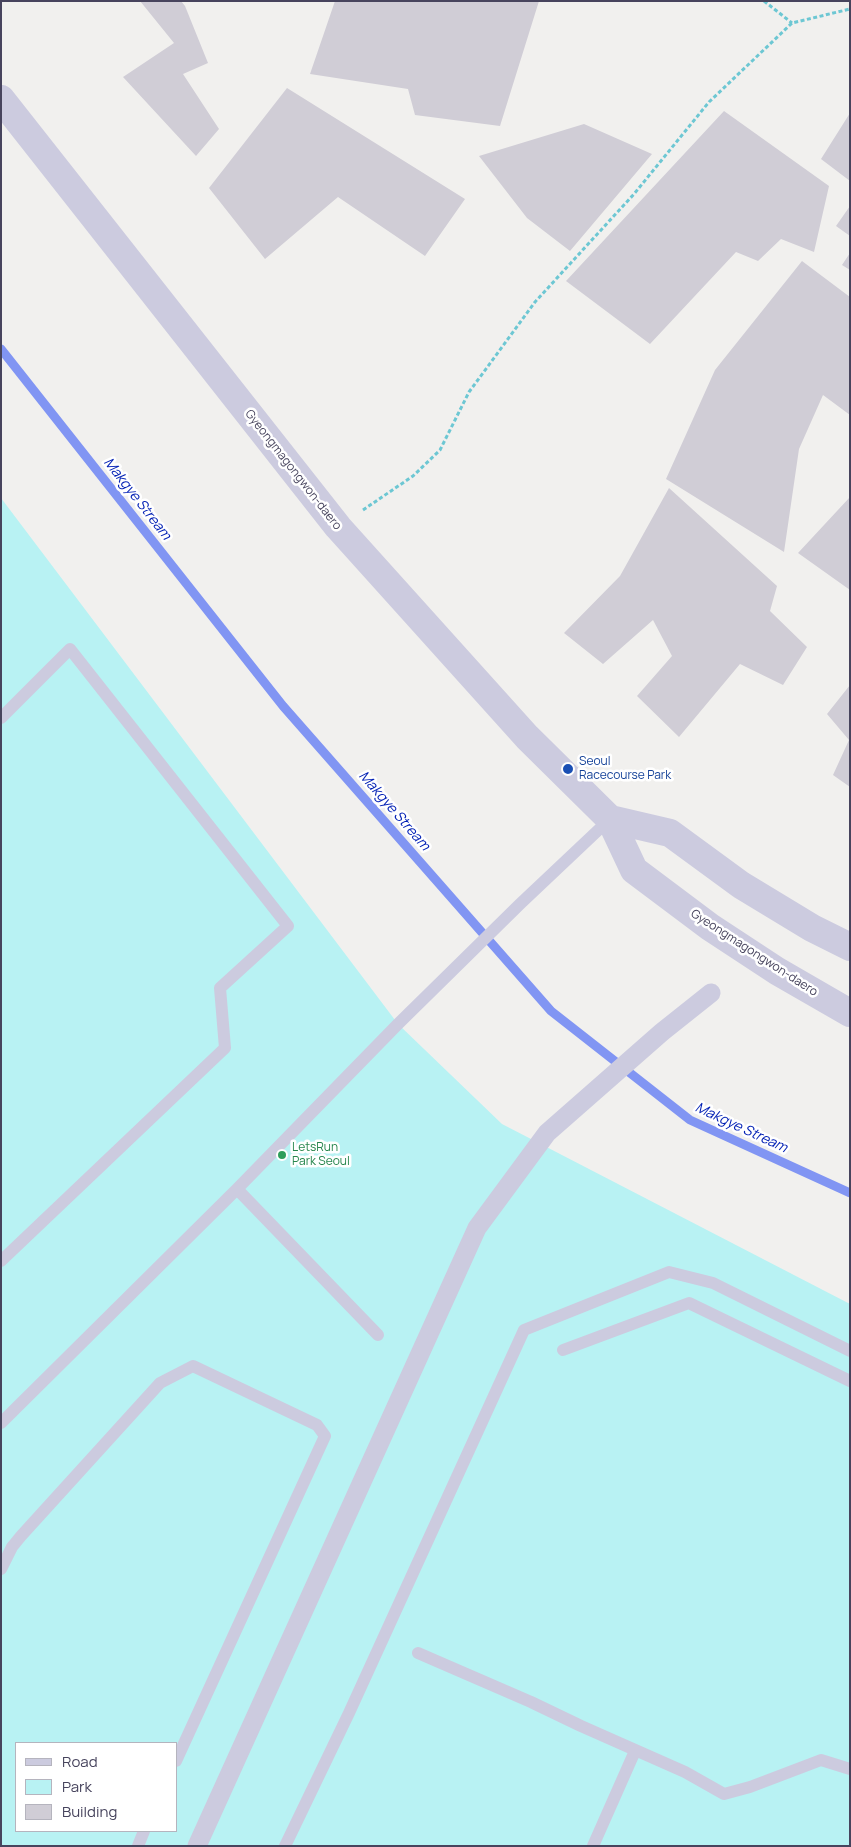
<!DOCTYPE html>
<style>
body{margin:0}
#map{position:relative;width:851px;height:1847px;overflow:hidden;background:#f1f0ee;font-family:Manrope,sans-serif}
canvas{display:block}
.frame{position:absolute;inset:0;border:2px solid #47445d;pointer-events:none}
.legend{position:absolute;left:15px;top:1742px;width:162px;height:90px;box-sizing:border-box;background:#fff;border:1px solid #b5b4be;margin:0;padding:6px 9px;list-style:none;font-size:15px;color:#47445d}
.legend li{display:flex;align-items:center;gap:10px;height:25px}
.legend b{width:25px;border:1px solid #b5b4be}
</style>
<div id="map">
<canvas width="851" height="1847"></canvas>
<div class="frame"></div>
<ul class="legend">
<li><b style="height:6px;background:#cccbdf"></b>Road</li>
<li><b style="height:14px;background:#b8f2f3"></b>Park</li>
<li><b style="height:14px;background:#d0cdd6"></b>Building</li>
</ul>
</div>
<script>
const g = document.querySelector('canvas').getContext('2d');
g.lineJoin = 'round';
function fill(path, color) { g.fillStyle = color; g.fill(path, 'evenodd'); }
const poly = rows => new Path2D(rows.map(r => 'M' + r).join(''));
function strokePath(path, color, width, dash) { g.strokeStyle = color; g.lineWidth = width; g.lineCap = dash ? 'butt' : 'round'; g.setLineDash(dash || []); g.stroke(path); }
function drawText(font, color, halo, rows, align = 'center') {
  g.font = font + ' Manrope,sans-serif'; g.lineWidth = 5; g.setLineDash([]); g.textBaseline = 'middle'; g.strokeStyle = halo; g.fillStyle = color; for (const [text, x, y, turn = 0] of rows) {
    g.save(); g.translate(x, y); g.rotate((+turn || 0) * Math.PI / 180); g.textAlign = isNaN(turn) ? turn : align; if (halo) g.strokeText(text, 0, 0); g.fillText(text, 0, 0); g.restore();
  }
}
const green = poly([
 [1,498,398,1024,502,1124,850,1304,850,1846,1,1846],
 [16,1743,176,1743,176,1831,16,1831]
]);
const stream = poly([
 [1,349,283,706,551,1011,690,1120,850,1193]
]);
const building = poly([
 [140,1,181,1,185,6,208,63,183,74,219,129,196,156,123,77,174,43],
 [335,1,539,1,500,126,415,115,408,89,310,74],
 [287,88,465,199,425,256,338,197,265,259,209,188],
 [724,111,829,186,814,252,781,239,758,261,736,252,650,344,566,281],
 [850,113,850,181,821,159],
 [584,124,652,154,570,251,527,218,479,156],
 [850,206,850,236,836,226],
 [850,253,850,270,842,265],
 [802,261,850,297,850,415,823,395,799,449,784,552,666,479,715,370],
 [669,488,777,586,770,611,807,647,783,685,740,664,679,737,637,696,672,656,653,620,603,664,564,633,620,576],
 [850,497,850,590,798,553],
 [850,685,850,787,833,775,849,740,827,714]
]);
const path = poly([
 [764,1,792,23],
 [363,510,413,476,440,450,469,392,535,302,634,194,709,102,792,23,850,9]
]);
const service = poly([
 [1,718,70,649,288,926,220,988,225,1048,1,1261],
 [237,1189,378,1335],
 [563,1350,689,1303,850,1381],
 [1,1423,237,1189,398,1024,520,904,610,819],
 [1,1569,12,1547,21,1536,160,1383,193,1366,317,1425,325,1436,176,1761],
 [418,1653,531,1702,581,1726,685,1772,724,1794,750,1787,821,1760,850,1769],
 [138,1846,144,1831],
 [285,1846,349,1713,524,1330,669,1272,713,1283,850,1351],
 [593,1846,635,1751]
]);
const pedestrian = poly([
 [197,1846,477,1228,547,1133,662,1032,711,993]
]);
const tertiary = poly([
 [1,99,338,527,527,737,610,819],
 [850,947,812,928,741,885,670,833,610,819,634,870,710,927,777,971,850,1013]
]);
const markers = [
 [568,769,6,"#1a4fb4"],
 [282,1155,5,"#2e9e5b"]
];
const streetNames = [
 ["Gyeongmagongwon-daero",293,470,52],
 ["Gyeongmagongwon-daero",754,953,33]
];
const transitNames = [
 ["Seoul",579,762],
 ["Racecourse Park",579,776]
];
const leisureNames = [
 ["LetsRun",292,1148],
 ["Park Seoul",292,1162]
];
const waterNames = [
 ["Makgye Stream",137,499,52],
 ["Makgye Stream",394,811,49],
 ["Makgye Stream",741,1128,25]
];
fill(green, '#b8f2f3');
strokePath(stream, '#8195f3', 9);
fill(building, '#d0cdd6');
strokePath(path, '#6dc7d3', 3, [4, 2.5]);
strokePath(service, '#cccbdf', 12);
strokePath(pedestrian, '#cccbdf', 19);
strokePath(tertiary, '#cccbdf', 28);
for (const [x, y, r, color] of markers) { const dot = new Path2D(); dot.arc(x, y, r, 0, 2 * Math.PI); g.fillStyle = color; g.fill(dot); strokePath(dot, '#fff', 2); }
drawText('12px', '#47445d', '#fff', streetNames);
drawText('12px', '#164399', '#fff', transitNames, 'left');
drawText('12px', '#27864d', '#fff', leisureNames, 'left');
drawText('italic 14px', '#001fb4', '#fff', waterNames);
</script>
